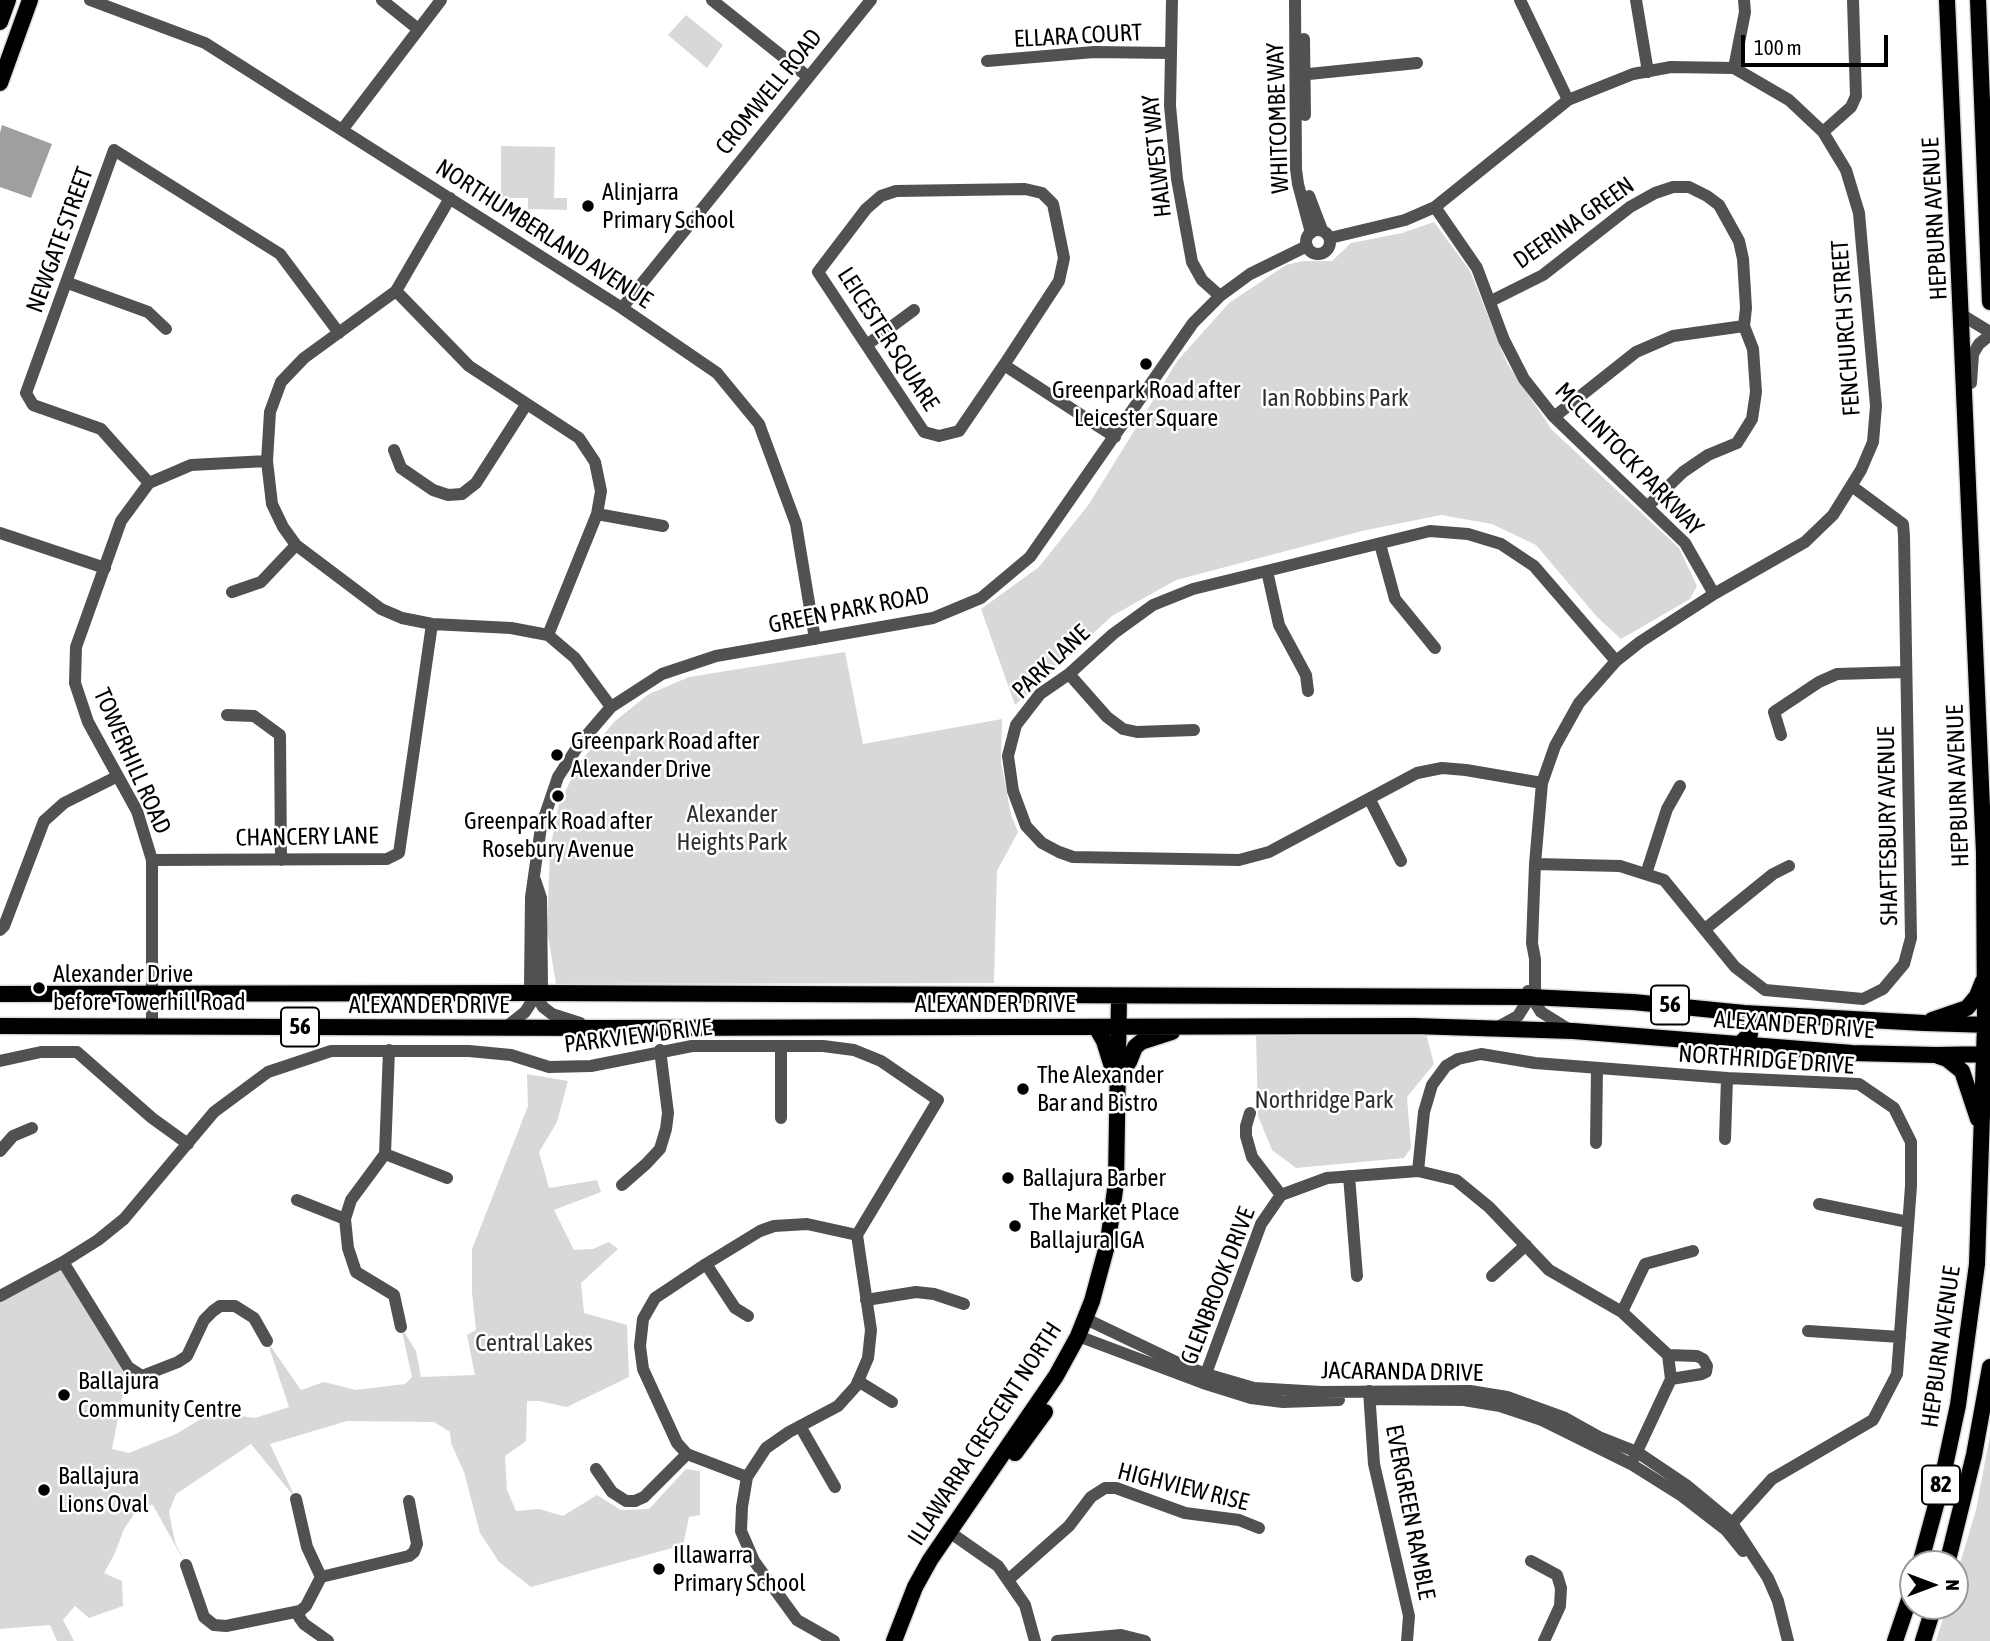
<!DOCTYPE html>
<style>
body{margin:0}
#map{position:relative;width:1990px;height:1641px;overflow:hidden;background:#fff;font-family:"Asap Condensed",sans-serif}
canvas{display:block}
.north{position:absolute;left:1899px;top:1550px;width:70px;height:70px;box-sizing:border-box;background:#fff;border:2px solid #999;border-radius:50%;rotate:90deg;font-size:19px;font-weight:700;line-height:28px;text-align:center;color:#000}
.north::after{content:'';display:block;margin:auto;width:24px;height:32px;background:#000;clip-path:polygon(50% 0,100% 100%,50% 72%,0 100%)}
.scale{position:absolute;left:1741px;top:35px;width:147px;height:32px;box-sizing:border-box;border:4px solid #000;border-top:0;padding-left:9px;font-size:21px;line-height:24px;white-space:nowrap;color:#000;-webkit-text-stroke:5px #fff;paint-order:stroke}
</style>
<div id="map">
<canvas width="1990" height="1641"></canvas>
<div class="north">N</div>
<div class="scale">100 m</div>
</div>
<script>
const g = document.querySelector('canvas').getContext('2d');
g.lineJoin = 'round';
function fill(path, color) { g.fillStyle = color; g.fill(path, 'evenodd'); }
const poly = rows => new Path2D(rows.map(r => 'M' + r).join(''));
function strokePath(path, color, width, dash) { g.strokeStyle = color; g.lineWidth = width; g.lineCap = dash ? 'butt' : 'round'; g.setLineDash(dash || []); g.stroke(path); }
function drawText(font, color, halo, rows, align = 'center') {
  g.font = font + ' "Asap Condensed",sans-serif'; g.lineWidth = 5; g.setLineDash([]); g.textBaseline = 'middle'; g.strokeStyle = halo; g.fillStyle = color; for (const [text, x, y, turn = 0] of rows) {
    g.save(); g.translate(x, y); g.rotate((+turn || 0) * Math.PI / 180); g.textAlign = isNaN(turn) ? turn : align; if (halo) g.strokeText(text, 0, 0); g.fillText(text, 0, 0); g.restore();
  }
}
const green = poly([
 [686,15,723,45,707,68,668,35],
 [501,146,555,147,554,198,567,198,567,210,528,209,528,198,501,198],
 [1434,222,1470,271,1507,363,1552,430,1679,548,1697,586,1690,599,1621,639,1597,617,1536,545,1492,524,1441,515,1362,531,1176,580,1112,616,1015,705,981,609,1039,567,1089,504,1178,360,1229,303,1286,265,1303,261,1332,261,1351,243,1402,233],
 [845,652,863,744,1002,719,1001,762,1011,815,1018,832,997,871,994,983,556,984,547,929,550,850,559,803,581,761,615,721,649,694,689,677],
 [1426,1033,1434,1064,1407,1097,1411,1148,1404,1158,1296,1168,1272,1150,1258,1116,1256,1035],
 [527,1074,568,1081,557,1122,539,1152,549,1188,597,1180,601,1192,554,1210,574,1250,593,1249,609,1242,618,1249,581,1283,584,1313,627,1325,629,1377,567,1407,539,1401,527,1401,526,1441,505,1456,507,1490,516,1511,539,1509,563,1516,597,1495,621,1510,649,1509,686,1469,700,1471,700,1515,689,1517,683,1545,531,1587,499,1562,480,1533,464,1472,451,1443,450,1432,434,1422,347,1421,270,1444,296,1499,251,1444,176,1494,169,1512,175,1542,186,1565,153,1505,141,1504,124,1529,115,1553,104,1573,122,1581,123,1606,89,1618,75,1606,63,1620,74,1641,57,1641,50,1625,0,1629,0,1296,63,1262,128,1367,112,1449,129,1453,176,1434,212,1412,255,1418,289,1407,267,1341,301,1390,324,1382,356,1390,405,1384,412,1377,401,1327,416,1351,421,1377,475,1375,467,1335,476,1330,472,1292,472,1249,528,1106],
 [1990,1435,1990,1641,1936,1641,1947,1606,1955,1606,1955,1580,1976,1510]
]);
const water = poly([
 [2,125,52,144,31,198,0,187,0,133]
]);
const minor = poly([
 [90,0,205,43,622,308,717,373,759,424,796,524,815,639],
 [382,0,418,29],
 [712,0,807,76],
 [1172,0,1170,106,1177,179,1192,262,1202,280,1220,296],
 [1295,0,1296,169,1298,184,1311,233],
 [1520,0,1568,100],
 [1636,0,1648,72],
 [1304,39,1305,115],
 [987,61,1094,52,1171,53],
 [1734,68,1745,12,1744,0],
 [1299,75,1417,63],
 [342,130,441,0],
 [1823,132,1851,107,1856,96,1853,0],
 [1309,196,1322,230],
 [450,198,396,291,304,358,281,382,270,412,267,461,272,504,283,527,296,545,381,609,402,618,432,624,511,628,548,635,575,658,611,707],
 [1435,207,1477,268,1504,340,1524,379,1554,417,1685,543,1714,594],
 '1306 242a12 12 0 1 1 24 0a12 12 0 1 1-24 0Z',
 [1330,238,1405,220,1435,207,1568,100,1633,74,1671,67,1734,68,1789,100,1823,132,1846,170,1859,213,1876,406,1873,442,1861,470,1833,515,1805,542,1714,594,1640,642,1616,661,1579,703,1555,746,1542,783,1535,864,1532,943,1535,959,1535,989,1518,1016,1498,1027],
 [68,283,148,312,166,329],
 [396,291,469,366,579,438,595,462,601,491,597,514,548,635],
 [1491,301,1543,275,1630,207,1655,193,1673,187,1689,187,1707,196,1719,205,1739,241,1743,259,1746,308,1744,326],
 [622,308,871,0],
 [1962,315,1990,332],
 [868,344,914,310],
 [1004,365,959,431,939,436,924,432,818,272,866,209,881,196,896,191,1025,189,1042,193,1053,204,1064,258,1059,281,1004,365,1115,437],
 [1971,383,1973,354,1979,344,1990,335],
 [1554,417,1636,352,1673,336,1744,326],
 [394,450,401,468,433,490,448,495,462,494,476,483,526,405],
 [149,483,101,429,33,405,26,393,114,150,280,254,339,333],
 [1648,506,1683,472,1708,455,1737,443,1752,419,1756,392,1753,349,1744,326],
 [597,514,663,526],
 [0,533,105,568],
 [1380,544,1395,599,1435,648],
 [1267,571,1279,625,1306,675,1308,691],
 [232,592,261,582,296,545],
 [1069,674,1107,717,1123,729,1137,732,1194,730],
 [227,715,254,716,280,735,281,860],
 [1781,735,1774,712,1819,682,1837,674,1906,672],
 [1542,783,1466,770,1442,768,1417,773,1269,852,1239,860,1073,857,1059,852,1042,843,1026,826,1013,791,1008,756,1016,725,1040,694,1069,674,1113,634,1153,605,1193,589,1430,531,1468,534,1501,544,1534,566,1616,661],
 [1370,800,1401,861],
 [152,860,387,859,399,853,432,624],
 [1535,864,1620,866,1664,880,1735,967,1765,990,1863,999,1883,989,1904,964,1911,938,1904,536,1903,524,1853,487],
 [1646,874,1667,809,1680,786],
 [1705,929,1773,874,1789,866],
 [0,930,4,926,44,821,64,803,116,777],
 [1528,991,1541,1012,1570,1030],
 [580,1023,552,1014,543,1007,530,985,531,897,541,827,558,777,580,743,611,707,662,674,716,656,933,618,981,598,1030,557,1193,323,1220,296,1250,274,1307,246],
 [152,1027,152,860,137,811,88,722,75,683,76,647,121,521,149,483,191,465,267,461],
 [505,1028,525,1012,542,986,541,898,535,880],
 [389,1050,385,1154,351,1200,345,1219,348,1248,356,1272,394,1295,401,1327],
 [0,1061,41,1052,77,1052,152,1118,188,1144],
 [1250,1113,1246,1126,1246,1136,1252,1157,1281,1195],
 [781,1118,781,1047],
 [1725,1139,1727,1078],
 [1596,1143,1597,1068],
 [0,1151,13,1136,32,1128],
 [385,1154,447,1178],
 [1418,1171,1424,1112,1432,1085,1446,1066,1458,1059,1481,1054,1535,1063,1727,1078,1859,1084,1894,1108,1911,1142,1911,1186,1897,1374,1873,1420,1772,1479,1726,1530],
 [1349,1176,1357,1276],
 [622,1185,646,1164,660,1149,666,1129,668,1113,660,1050],
 [297,1200,345,1219],
 [1819,1204,1908,1222],
 [63,1262,128,1367,142,1376,178,1362,187,1356,204,1320,213,1311,220,1306,235,1306,254,1318,267,1341],
 [706,1264,735,1308,748,1316],
 [1492,1276,1526,1245],
 [0,1296,63,1262,98,1240,124,1219,214,1112,268,1072,331,1051,469,1051,511,1055,549,1067,591,1066,692,1046,823,1046,854,1050,881,1061,938,1100,857,1235,871,1330,868,1358,856,1386,838,1406,789,1432,766,1448,747,1477,742,1507,741,1531,754,1561,797,1620,834,1641],
 [866,1300,916,1292,934,1294,964,1304],
 [1622,1312,1645,1264,1693,1251],
 [1086,1319,1178,1363,1206,1374,1254,1388,1321,1392,1470,1391,1507,1397,1565,1418,1599,1437,1637,1452,1686,1485,1732,1523,1768,1578,1778,1601,1788,1641],
 [1808,1331,1900,1337],
 [1078,1336,1203,1383,1251,1398,1283,1402,1339,1400],
 [1668,1355,1697,1356,1703,1359,1707,1366,1706,1372,1702,1374,1671,1379],
 [1204,1379,1261,1224,1281,1195,1327,1178,1418,1171,1456,1180,1489,1207,1549,1270,1622,1312,1668,1355,1671,1379,1634,1458],
 [858,1381,892,1402],
 [1369,1391,1374,1464,1409,1616,1407,1641],
 [1375,1399,1464,1400,1500,1406,1542,1420,1631,1464,1682,1496,1726,1530,1743,1551],
 [800,1426,835,1487],
 [596,1469,612,1492,626,1501,635,1501,644,1497,687,1454],
 [747,1477,687,1454,677,1443,643,1369,640,1346,643,1319,655,1298,706,1264,760,1231,774,1226,807,1224,857,1235],
 [296,1499,307,1547,321,1577],
 [948,1531,998,1566,1025,1605,1035,1641],
 [1531,1561,1557,1575,1561,1588,1560,1606,1544,1641],
 [186,1565,204,1617,214,1625,226,1626,300,1611,299,1617,304,1624,328,1641],
 [1008,1580,1069,1526,1091,1497,1105,1488,1116,1488,1185,1513,1239,1520,1259,1528],
 [300,1611,306,1606,321,1577,409,1556,414,1552,417,1544,409,1501],
 [1057,1641,1121,1635,1145,1641]
]);
const major = poly([
 [1978,0,1990,302],
 [0,22,8,0],
 [0,83,30,0],
 [0,994,536,993,1530,997,1633,1002,1744,1013,1924,1023,1990,1025],
 [1932,1020,1967,1008,1977,996,1983,981],
 [0,1026,601,1028,1413,1026,1573,1031,1852,1053,1936,1055,1990,1054],
 [1096,1027,1104,1041,1114,1073],
 [1740,1044,1750,1034,1750,1025,1744,1013],
 [1938,1056,1947,1059,1962,1071,1978,1119],
 [1129,1062,1135,1047,1141,1042,1172,1032],
 [1015,1453,1045,1412],
 [1920,1564,1939,1494,1958,1405,1977,1264,1985,1025,1984,853,1947,0],
 [1947,1564,1974,1455,1990,1367],
 [894,1641,915,1587,930,1560,1056,1376,1078,1336,1092,1301,1108,1242,1116,1182,1119,997],
 [1895,1641,1913,1588],
 [1923,1641,1934,1606]
]);
const markers = [
 [588,206,7,"#000"],
 [1146,364,7,"#000"],
 [557,755,7,"#000"],
 [558,796,7,"#000"],
 [39,988,7,"#000"],
 [1023,1089,7,"#000"],
 [1008,1178,7,"#000"],
 [1015,1226,7,"#000"],
 [64,1395,7,"#000"],
 [44,1490,7,"#000"],
 [659,1569,7,"#000"]
];
const shields = [
 [1670,1005,38],
 [300,1027,38],
 [1941,1485,38]
];
const shieldNames = [
 ["56",1670,1005],
 ["56",300,1027],
 ["82",1941,1485]
];
const streetNames = [
 ["ELLARA COURT",1078,36,-3],
 ["CROMWELL ROAD",769,92,-51],
 ["WHITCOMBE WAY",1278,118,-92],
 ["HALWEST WAY",1157,156,-96],
 ["HEPBURN AVENUE",1935,219,-93],
 ["DEERINA GREEN",1574,223,-35],
 ["NORTHUMBERLAND AVENUE",544,234,33],
 ["NEWGATE STREET",60,240,-70],
 ["FENCHURCH STREET",1846,328,-94],
 ["LEICESTER SQUARE",888,339,57],
 ["MCCLINTOCK PARKWAY",1629,459,46],
 ["GREEN PARK ROAD",849,610,-11],
 ["PARK LANE",1051,662,-43],
 ["TOWERHILL ROAD",132,761,66],
 ["HEPBURN AVENUE",1958,786,-92],
 ["SHAFTESBURY AVENUE",1888,826,-91],
 ["CHANCERY LANE",307,837,-1],
 ["ALEXANDER DRIVE",995,1004],
 ["ALEXANDER DRIVE",429,1005],
 ["ALEXANDER DRIVE",1794,1025,4],
 ["PARKVIEW DRIVE",638,1036,-7],
 ["NORTHRIDGE DRIVE",1766,1060,4],
 ["GLENBROOK DRIVE",1218,1286,-69],
 ["HEPBURN AVENUE",1941,1347,-82],
 ["JACARANDA DRIVE",1402,1372,1],
 ["ILLAWARRA CRESCENT NORTH",985,1434,-57],
 ["HIGHVIEW RISE",1183,1487,14],
 ["EVERGREEN RAMBLE",1410,1512,79]
];
const poiNames = [
 ["Alinjarra",602,192],
 ["Primary School",602,220],
 ["Greenpark Road after",1146,390,"center"],
 ["Leicester Square",1146,418,"center"],
 ["Greenpark Road after",571,741],
 ["Alexander Drive",571,769],
 ["Greenpark Road after",558,821,"center"],
 ["Rosebury Avenue",558,849,"center"],
 ["Alexander Drive",53,974],
 ["before Towerhill Road",53,1002],
 ["The Alexander",1037,1075],
 ["Bar and Bistro",1037,1103],
 ["Ballajura Barber",1022,1178],
 ["The Market Place",1029,1212],
 ["Ballajura IGA",1029,1240],
 ["Ballajura",78,1381],
 ["Community Centre",78,1409],
 ["Ballajura",58,1476],
 ["Lions Oval",58,1504],
 ["Illawarra",673,1555],
 ["Primary School",673,1583]
];
const parkNames = [
 ["Ian Robbins Park",1335,398],
 ["Alexander",732,814],
 ["Heights Park",732,842],
 ["Northridge Park",1324,1100],
 ["Central Lakes",534,1343]
];
fill(green, '#d8d8d8');
fill(water, '#9f9f9f');
strokePath(major, '#dbdbdb', 19);
strokePath(minor, '#515151', 12);
strokePath(major, '#000', 16);
for (const [x, y, r, color] of markers) { const dot = new Path2D(); dot.arc(x, y, r, 0, 2 * Math.PI); g.fillStyle = color; g.fill(dot); strokePath(dot, '#fff', 2.5); }
for (const [x, y, w] of shields) { const box = new Path2D(); box.roundRect(x - w / 2, y - 19.5, w, 39, 5); g.fillStyle = '#fff'; g.fill(box); strokePath(box, '#000', 2); }
drawText('bold 23px', '#000', null, shieldNames);
drawText('24px', '#000', '#fff', streetNames);
drawText('24px', '#000', '#fff', poiNames, 'left');
drawText('24px', '#2f2f2f', '#fff', parkNames);
</script>
